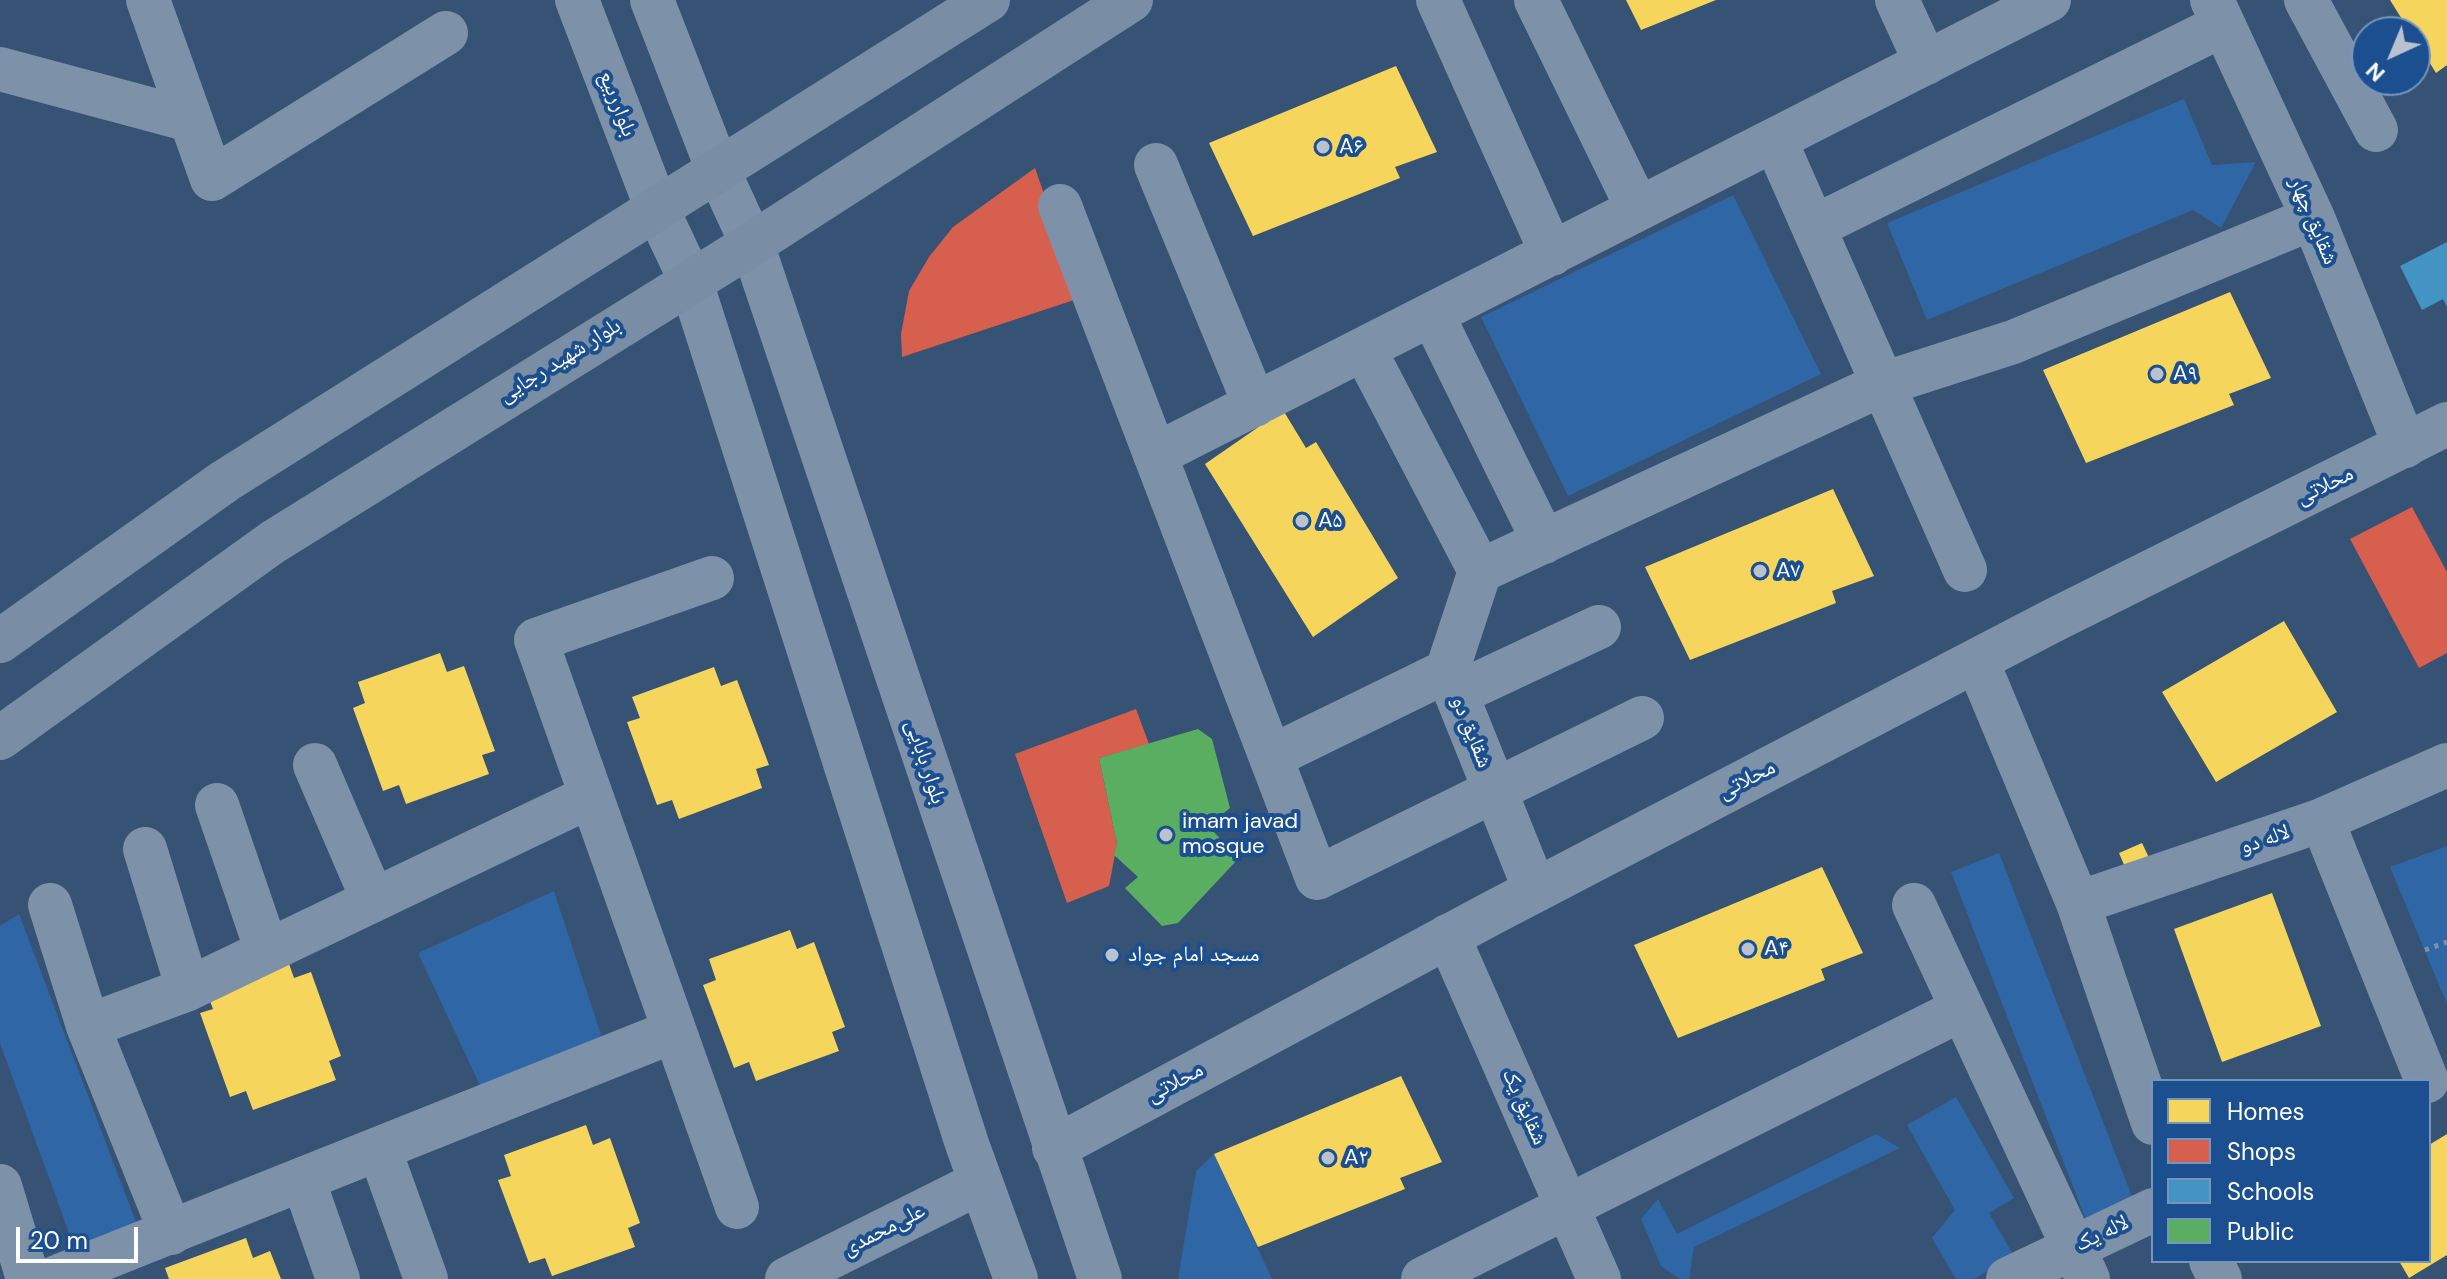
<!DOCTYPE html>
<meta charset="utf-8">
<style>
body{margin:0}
#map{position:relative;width:2447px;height:1279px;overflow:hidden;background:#365274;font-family:"DM Sans",sans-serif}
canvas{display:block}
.legend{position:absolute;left:2151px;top:1079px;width:280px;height:184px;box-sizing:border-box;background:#1b4f8f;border:2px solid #7695bc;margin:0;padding:10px 14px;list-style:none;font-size:24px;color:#fff}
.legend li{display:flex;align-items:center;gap:16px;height:40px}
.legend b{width:40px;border:2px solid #7695bc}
.north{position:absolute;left:2351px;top:16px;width:80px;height:80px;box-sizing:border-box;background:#1b4f8f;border:2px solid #7695bc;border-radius:50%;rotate:224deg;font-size:22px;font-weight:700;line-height:32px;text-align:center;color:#fff}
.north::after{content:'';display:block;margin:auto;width:28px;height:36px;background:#b9c2ce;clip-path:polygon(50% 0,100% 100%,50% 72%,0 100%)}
.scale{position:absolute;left:16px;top:1227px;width:122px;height:36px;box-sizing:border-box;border:4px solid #fff;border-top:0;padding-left:10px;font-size:24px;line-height:28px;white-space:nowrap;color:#fff;-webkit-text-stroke:6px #1b4f8f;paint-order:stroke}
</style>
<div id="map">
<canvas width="2447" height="1279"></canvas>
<ul class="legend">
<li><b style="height:22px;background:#f6d55c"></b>Homes</li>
<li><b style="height:22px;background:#d6604d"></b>Shops</li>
<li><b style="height:22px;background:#4393c3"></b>Schools</li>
<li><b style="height:22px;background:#5aae61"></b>Public</li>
</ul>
<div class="north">N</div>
<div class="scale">20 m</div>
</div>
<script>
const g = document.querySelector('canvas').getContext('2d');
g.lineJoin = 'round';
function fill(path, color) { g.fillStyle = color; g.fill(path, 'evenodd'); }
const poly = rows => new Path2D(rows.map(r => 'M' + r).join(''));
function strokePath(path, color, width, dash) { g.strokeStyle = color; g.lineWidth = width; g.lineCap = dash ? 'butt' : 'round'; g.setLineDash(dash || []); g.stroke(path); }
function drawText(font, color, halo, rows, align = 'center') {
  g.font = font + ' "DM Sans","Noto Naskh Arabic",sans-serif'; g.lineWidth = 8; g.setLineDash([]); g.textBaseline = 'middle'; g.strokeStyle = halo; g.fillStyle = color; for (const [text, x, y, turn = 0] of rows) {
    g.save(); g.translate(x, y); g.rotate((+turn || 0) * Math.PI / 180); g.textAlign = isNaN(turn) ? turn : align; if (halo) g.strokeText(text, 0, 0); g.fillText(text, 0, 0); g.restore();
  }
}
const green = poly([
 [2184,99,2212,165,2256,162,2221,228,2193,210,1927,320,1887,223],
 [1733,195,1821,374,1568,496,1481,317],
 [2447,846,2447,1004,2390,867],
 [1999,853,2136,1207,2088,1225,1951,872],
 [554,891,603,1041,484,1094,418,953],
 [19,914,136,1222,77,1255,0,1043,0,926],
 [1956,1097,2014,1198,1989,1213,2014,1256,1974,1279,1956,1279,1932,1238,1955,1210,1907,1125],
 [1876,1134,1900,1148,1694,1247,1689,1279,1680,1279,1661,1266,1641,1219,1658,1199,1677,1234],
 [1214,1154,1272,1279,1178,1279,1196,1171]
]);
const homes = poly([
 [1626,0,1716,0,1641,30],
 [2390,0,2447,0,2447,65,2436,73,2415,39,2415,32,2410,32],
 [1396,66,1437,152,1395,167,1400,178,1253,236,1209,143],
 [2230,292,2271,378,2229,394,2234,405,2086,463,2043,370],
 [1283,410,1306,448,1316,442,1398,578,1313,637,1205,464],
 [1833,489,1874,576,1832,591,1836,603,1690,660,1645,567],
 [2284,621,2337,712,2216,782,2162,692],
 [440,653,447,672,464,666,495,751,482,755,489,774,406,804,399,785,383,791,353,708,365,703,358,682],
 [714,667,721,686,737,680,769,765,756,769,762,788,679,819,672,800,657,805,627,722,640,718,632,697],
 [2142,843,2152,864,2128,874,2119,853],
 [1822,867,1863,953,1821,969,1825,980,1678,1038,1634,945],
 [2272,893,2321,1026,2222,1062,2174,929],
 [790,930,797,949,814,942,845,1027,832,1032,839,1051,756,1081,749,1062,734,1068,703,985,716,980,709,959],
 [287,958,294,978,311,972,341,1056,329,1061,336,1080,253,1110,246,1091,230,1097,200,1013,213,1009,205,988],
 [1401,1076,1442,1162,1400,1178,1405,1189,1258,1247,1214,1154],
 [586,1125,593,1145,610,1138,640,1223,628,1228,635,1247,552,1276,545,1258,529,1263,498,1180,511,1176,504,1155],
 [2447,1134,2447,1255,2409,1278,2399,1261,2429,1261,2429,1145],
 [246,1238,253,1258,270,1251,281,1279,169,1279,165,1268]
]);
const shops = poly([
 [1035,168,1080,298,902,357,901,334,909,291,929,257,953,227],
 [2412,507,2447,572,2447,653,2419,668,2350,539],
 [1136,709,1149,744,1099,758,1117,844,1109,886,1067,903,1015,754]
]);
const schools = poly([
 [2447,242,2447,307,2443,299,2422,310,2400,266]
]);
const public = poly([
 [1198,729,1212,739,1230,808,1208,826,1239,858,1178,923,1162,926,1125,888,1138,877,1114,855,1117,844,1099,758]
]);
const path = poly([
 [2425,950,2447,942]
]);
const minor = poly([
 [148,0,212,179,446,33],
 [577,0,657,209],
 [652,0,718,170],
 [1438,0,1552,254],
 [1536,0,1638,209],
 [1897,0,1926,63],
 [2212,0,2313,218,2405,446],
 [2306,0,2376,130],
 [0,69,190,120],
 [1775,140,1965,570],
 [1156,165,1255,405],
 [1060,206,1317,878,1642,718],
 [1814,227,2223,25],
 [1432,314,1544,542],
 [1364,349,1480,571],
 [1155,455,2049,0],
 [1480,571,1883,384,2013,342,2313,218],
 [1480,571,1447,671,1535,890],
 [712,578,536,640,737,1207],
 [1977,661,2078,903,2153,1123],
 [1456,694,1599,627],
 [1271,757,1447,671],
 [315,765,373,900],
 [217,805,267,951],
 [2322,820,2427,1081],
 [145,849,188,989],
 [2078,903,2322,820,2447,765],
 [50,905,88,1026,171,1233],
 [1914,905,2088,1279],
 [1448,936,1599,1279],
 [88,1026,188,989,591,796],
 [380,1151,426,1279],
 [304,1182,338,1279],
 [0,1186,28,1279],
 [2211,1261,2220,1279],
 [52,1279,674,1031],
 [1423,1279,1960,1010],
 [2008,1279,2153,1210]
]);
const tertiary = poly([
 [718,170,752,244,1100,1279],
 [657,209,690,279,967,1144,1016,1279],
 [1054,1148,1494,912,2054,620,2447,424],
 [787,1279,981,1182]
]);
const secondary = poly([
 [0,641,225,481,988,0],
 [0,738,273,542,752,244,1131,0]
]);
const markers = [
 [1323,147,8,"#b9c2ce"],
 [2157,374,8,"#b9c2ce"],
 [1302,521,8,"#b9c2ce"],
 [1760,571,8,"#b9c2ce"],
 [1166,835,8,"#b9c2ce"],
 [1748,949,8,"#b9c2ce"],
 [1112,955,8,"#b9c2ce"],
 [1328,1158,8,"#b9c2ce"]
];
const streetNames = [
 ["بلوارربیع",617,104,69],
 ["شقایق چهار",2313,221,67],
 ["بلوار شهید رجایی",560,361,-32],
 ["محلاتی",2325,486,-26],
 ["شقایق دو",1471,732,68],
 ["بلوار بابایی",925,762,72],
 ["محلاتی",1747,780,-27],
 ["لاله دو",2265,840,-19],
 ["محلاتی",1175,1083,-28],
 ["شقایق یک",1524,1107,66],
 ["علی‌محمدی",884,1230,-27],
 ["لاله یک",2102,1234,-26]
];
const poiNames = [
 ["A۶",1339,147],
 ["A۹",2173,374],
 ["A۵",1318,521],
 ["A۷",1776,571],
 ["imam javad",1182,822],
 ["mosque",1182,847],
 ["A۴",1764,949],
 ["مسجد امام جواد",1128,955],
 ["A۲",1344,1158]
];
fill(green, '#2f66a5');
fill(homes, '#f6d55c');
fill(shops, '#d6604d');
fill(schools, '#4393c3');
fill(public, '#5aae61');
strokePath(path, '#7d92a8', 5, [4, 6]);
strokePath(minor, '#7d92a8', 44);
strokePath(tertiary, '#7d92a8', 44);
strokePath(secondary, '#798da4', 44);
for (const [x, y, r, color] of markers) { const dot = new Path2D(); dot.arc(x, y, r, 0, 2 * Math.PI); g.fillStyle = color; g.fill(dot); strokePath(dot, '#1b4f8f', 3); }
drawText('22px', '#fff', '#1b4f8f', streetNames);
drawText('22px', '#fff', '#1b4f8f', poiNames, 'left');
</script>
